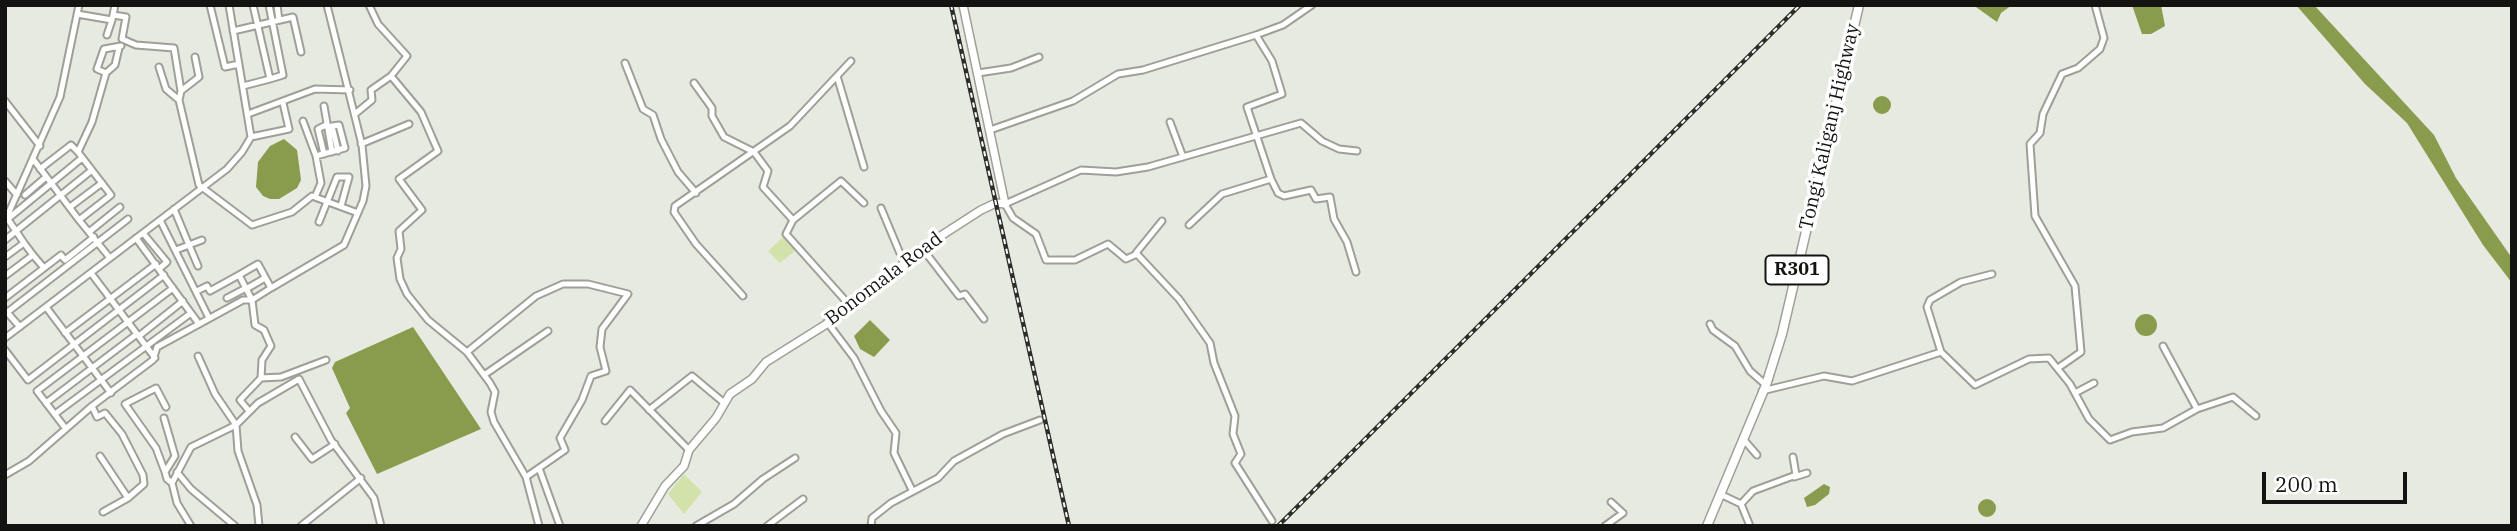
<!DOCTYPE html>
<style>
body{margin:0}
#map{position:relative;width:2517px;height:531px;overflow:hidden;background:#e7eae0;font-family:"IBM Plex Serif",serif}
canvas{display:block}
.frame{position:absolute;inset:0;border:7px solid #131411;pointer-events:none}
.scale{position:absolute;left:2262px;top:472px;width:145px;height:32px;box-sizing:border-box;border:4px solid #131411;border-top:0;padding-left:9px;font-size:21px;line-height:24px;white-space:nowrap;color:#131411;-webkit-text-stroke:5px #fff;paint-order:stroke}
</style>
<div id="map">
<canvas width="2517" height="531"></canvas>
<div class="frame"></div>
<div class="scale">200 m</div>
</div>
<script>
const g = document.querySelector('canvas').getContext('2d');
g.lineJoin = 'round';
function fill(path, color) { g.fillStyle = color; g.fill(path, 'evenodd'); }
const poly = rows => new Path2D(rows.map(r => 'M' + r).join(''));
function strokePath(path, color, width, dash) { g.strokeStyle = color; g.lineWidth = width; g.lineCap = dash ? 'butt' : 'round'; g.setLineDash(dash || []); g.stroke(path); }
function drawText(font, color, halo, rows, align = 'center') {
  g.font = font + ' "IBM Plex Serif",serif'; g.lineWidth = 7; g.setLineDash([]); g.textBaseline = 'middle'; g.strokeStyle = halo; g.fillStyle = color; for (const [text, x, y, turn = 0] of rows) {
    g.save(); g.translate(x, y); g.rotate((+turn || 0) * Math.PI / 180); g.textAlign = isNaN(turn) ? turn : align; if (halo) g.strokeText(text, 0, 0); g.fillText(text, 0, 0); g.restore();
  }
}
const green = poly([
 [783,237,796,250,780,263,768,251],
 [684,474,702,492,684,514,668,494]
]);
const water = poly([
 [1973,5,2012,5,2001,13,1997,22],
 [2132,5,2161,5,2165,26,2151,34,2142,34],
 [2296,5,2314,5,2434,135,2456,178,2512,258,2512,283,2483,245,2407,123,2365,84],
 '1873 105a9 9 0 1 1 18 0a9 9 0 1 1-18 0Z',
 [284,139,297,150,301,180,297,188,279,199,270,199,263,196,256,187,258,162,270,146],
 '2135 325a11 11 0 1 1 22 0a11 11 0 1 1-22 0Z',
 [870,320,890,340,874,357,860,349,854,336],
 [413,327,481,429,377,474,346,413,350,408,332,368,335,362],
 [1824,484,1830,487,1829,494,1815,505,1807,507,1804,498],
 '1978 508a9 9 0 1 1 18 0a9 9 0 1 1-18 0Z'
]);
const street = poly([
 [210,5,225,67,239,64],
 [269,5,283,75,270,79],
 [277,5,279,20],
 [369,5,378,24,407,56,391,76,421,112,438,151,399,179,422,210,399,231,401,249,397,258,400,279,407,294,428,320,467,352,490,383,495,392,491,412,494,422,526,477,539,526],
 [77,14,112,20,115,5],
 [113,15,126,17,122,39,136,45,174,48,181,91,179,100,199,185,252,225,292,212,312,196,358,213],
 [233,31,293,17,301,52],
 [107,35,112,20],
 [625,63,643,109,653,115,661,139,678,172,696,193],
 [159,67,166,89,179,100],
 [106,73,97,69,104,49,121,46],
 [978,73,1011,68,1039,57],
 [837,76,864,167],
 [694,83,712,108,712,116,724,137,754,152,768,171,763,187,793,220,786,234,852,308],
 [243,86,270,79,253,5],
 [181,91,199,77,195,57],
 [5,101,40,146],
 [324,106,332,152],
 [248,114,315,89,350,90],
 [355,114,372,100,371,90,391,76],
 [303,121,316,156,321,183,315,197],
 [1170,122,1183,157],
 [330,127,332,126,338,151],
 [990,130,1073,101,1118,74,1143,70,1256,35,1283,25,1312,5],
 [251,137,289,129,283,103],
 [361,144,409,124],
 [324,154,318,129,326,125],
 [316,156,345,148,339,125,332,126],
 [33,159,79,220,111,195,78,152,92,122,106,73,115,65,119,48],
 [40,169,71,145,78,152],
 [1271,179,1278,193,1284,196,1311,190,1316,199,1330,197,1334,219,1347,242,1356,272],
 [5,181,17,195],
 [25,195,46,177],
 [70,207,102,183],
 [881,208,904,263],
 [174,209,189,245,176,250],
 [9,218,82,158],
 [79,220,110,258],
 [160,220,209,318],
 [793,220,841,181,864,203],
 [5,221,60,97,79,5],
 [1162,221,1136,253,1179,299,1210,343,1214,363,1235,416,1233,434,1241,454,1235,463,1272,521],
 [319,222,337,177,349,177,341,206],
 [1189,225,1222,194,1271,179,1247,107,1282,94,1272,61,1256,35],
 [89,232,120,207],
 [143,233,167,262,159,269],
 [136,238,199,324],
 [5,240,16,231,7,218],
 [24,243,16,231,92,170],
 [922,248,959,296,965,294,984,319],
 [1137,254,1126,259,1108,244,1075,260,1046,260,1036,234,1013,218,1005,204,1081,170,1116,172,1148,167,1301,123,1322,141,1339,149,1357,151],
 [5,257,24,243,33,255],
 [198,266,189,245,202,240],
 [91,273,155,358],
 [5,276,33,255,44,268],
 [246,289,265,278],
 [197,291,207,286,210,291,239,275],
 [743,296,696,244,674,212,675,206,790,126,851,61],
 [5,298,61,255,65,260,94,237],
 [227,298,246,288],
 [46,307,111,393],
 [5,310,20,327],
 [5,314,128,219],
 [827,322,854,358,881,411,896,433,894,453,912,490],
 [1710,324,1713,330,1735,346,1750,371,1766,385],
 [65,333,156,264],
 [139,336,183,301],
 [5,338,227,169,242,152,251,137,229,5],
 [2163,346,2197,409],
 [5,350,28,380,164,275],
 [467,352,536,296,563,284,588,284,628,294,602,329,600,347,606,371,591,376,582,400,560,438,565,450,526,477],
 [1941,352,1975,385,2029,359,2049,358,2070,384,2089,419,2110,440,2132,432,2163,428,2197,409,2233,397,2256,416],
 [198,356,215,394,236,425,238,451,257,505,259,526],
 [2058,368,2081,352,2075,286,2035,216,2030,144,2040,133,2043,114,2062,74,2078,68,2100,49,2104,38,2095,5],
 [484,375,548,331],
 [261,378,281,377,326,360],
 [1762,391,1824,376,1852,381,1941,352,1927,307,1930,300,1961,282,1992,274],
 [2075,393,2094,383],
 [46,403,137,334],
 [92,406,97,417,105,413,122,434,143,475,144,484,128,498,103,512],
 [649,410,692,376,723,402],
 [249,411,240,400,261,378,262,360,271,346,264,330,255,325,252,300,271,288],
 [55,414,191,313],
 [164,418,175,456,165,472,167,479,172,483],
 [605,421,630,390,689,450],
 [66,429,37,391,173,288],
 [295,437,312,459,335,444],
 [1744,440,1757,455],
 [100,456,128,498],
 [539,468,560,526],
 [165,472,156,448,125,404,156,388,166,407],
 [177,472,191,489,235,526],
 [5,475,29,461,92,406,153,360,157,347,243,300,252,300,239,275,258,264,271,288,344,245,363,201,366,186,362,145,327,5],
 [1794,477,1807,473],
 [1720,494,1741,504,1750,526],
 [1741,504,1753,491,1796,475,1793,457],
 [191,526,177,503,172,483,191,447,236,425,258,403,299,379,331,440,374,498,381,526],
 [301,526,361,478],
 [696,526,734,504,763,479,795,458],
 [767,526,803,499],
 [871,526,872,518,891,503,938,478,954,461,1003,434,1040,420],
 [1605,526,1623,513,1611,502]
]);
const secondary = poly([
 [641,526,665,486,684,466,689,450,716,418,730,394,752,379,766,362,852,308,922,248,981,210,996,203,1005,204,963,5]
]);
const primary = poly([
 [1707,526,1766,385,1782,334,1859,5]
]);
const rail = poly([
 [951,5,1069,526],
 [1278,526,1800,5]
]);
const shields = [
 [1797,270,63]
];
const shieldNames = [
 ["R301",1797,270]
];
const streetNames = [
 ["Tongi Kaliganj Highway",1830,127,-77],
 ["Bonomala Road",884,279,-37]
];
fill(green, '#d3e2ab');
fill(water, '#899b4d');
strokePath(street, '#9ea097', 9);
strokePath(secondary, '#9ea097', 10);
strokePath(primary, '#9ea097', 11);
strokePath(street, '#fff', 5);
strokePath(secondary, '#fff', 7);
strokePath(primary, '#fff', 8);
strokePath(rail, '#2d2e2a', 4.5);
strokePath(rail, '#fff', 2, [5]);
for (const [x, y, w] of shields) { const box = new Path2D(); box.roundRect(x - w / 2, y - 14.5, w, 29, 5); g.fillStyle = '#fff'; g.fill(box); strokePath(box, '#131411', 2); }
drawText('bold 18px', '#131411', null, shieldNames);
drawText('19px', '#131411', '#fff', streetNames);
</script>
